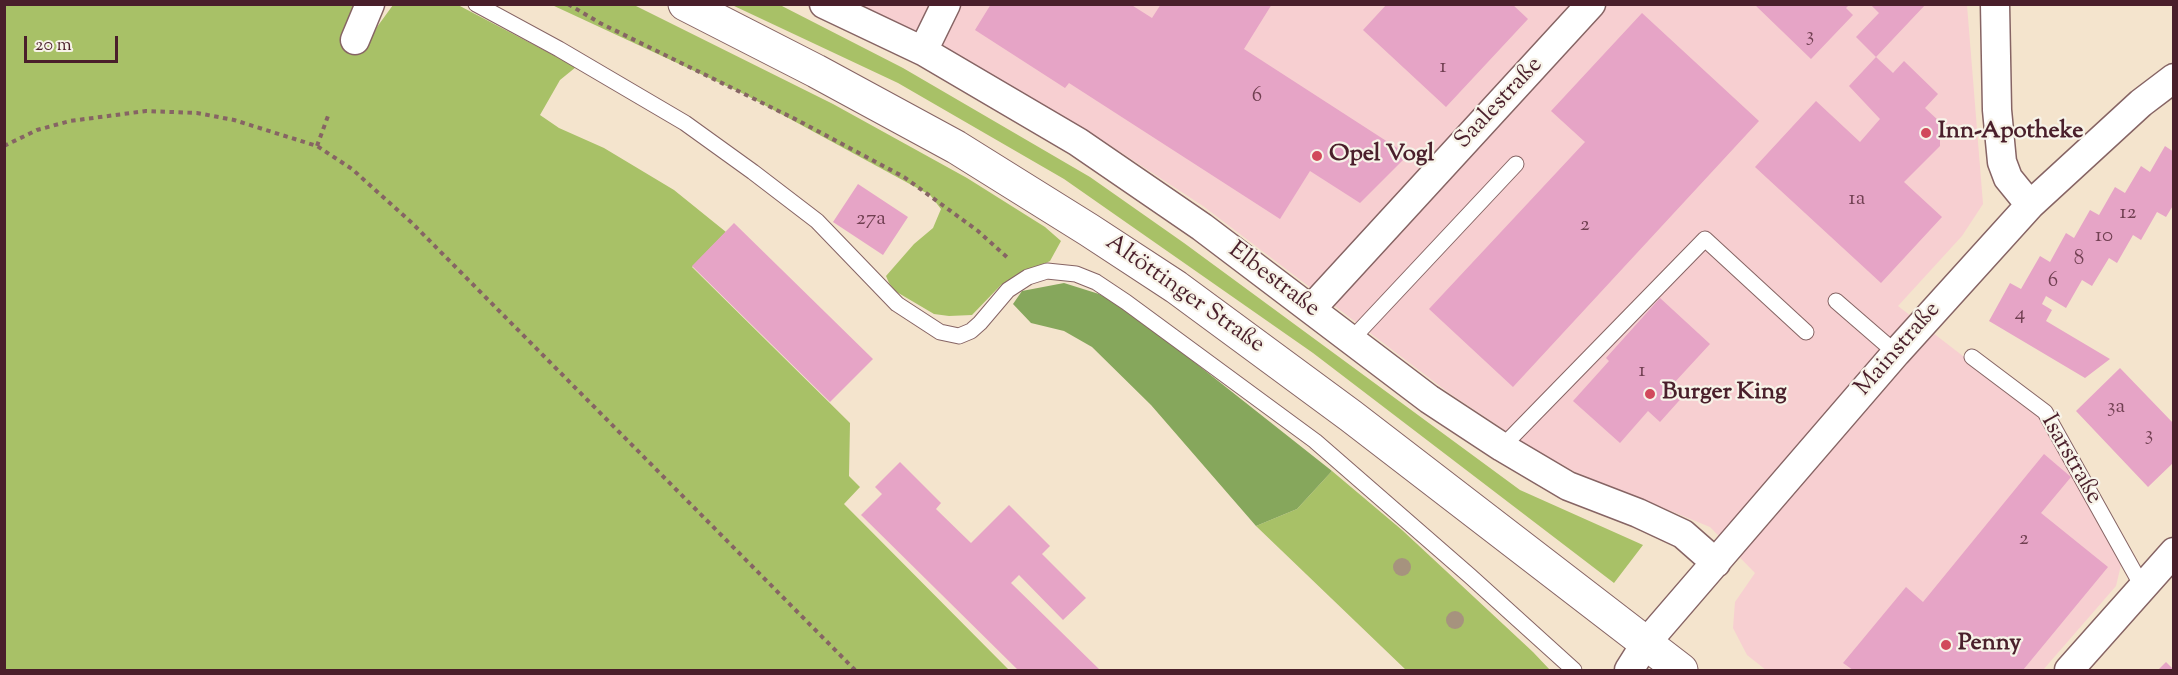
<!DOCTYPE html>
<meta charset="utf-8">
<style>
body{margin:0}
#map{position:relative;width:2178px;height:675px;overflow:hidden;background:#f4e4cd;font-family:"Sorts Mill Goudy",serif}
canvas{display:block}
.frame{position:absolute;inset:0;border:6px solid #4a1f2b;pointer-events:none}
.scale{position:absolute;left:24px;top:36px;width:94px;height:27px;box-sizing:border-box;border:3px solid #4a1f2b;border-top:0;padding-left:8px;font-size:18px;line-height:21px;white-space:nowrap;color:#4a1f2b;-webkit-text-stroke:4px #f7f3e8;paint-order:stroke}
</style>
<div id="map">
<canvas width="2178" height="675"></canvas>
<div class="frame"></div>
<div class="scale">20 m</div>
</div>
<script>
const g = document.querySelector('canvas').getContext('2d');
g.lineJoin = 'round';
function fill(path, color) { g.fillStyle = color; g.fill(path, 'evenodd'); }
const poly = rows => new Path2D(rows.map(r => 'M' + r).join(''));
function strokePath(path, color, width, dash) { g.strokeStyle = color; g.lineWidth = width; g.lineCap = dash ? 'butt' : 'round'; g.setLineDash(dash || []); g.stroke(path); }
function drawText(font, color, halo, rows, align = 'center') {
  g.font = font + ' "Sorts Mill Goudy",serif'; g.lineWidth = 4.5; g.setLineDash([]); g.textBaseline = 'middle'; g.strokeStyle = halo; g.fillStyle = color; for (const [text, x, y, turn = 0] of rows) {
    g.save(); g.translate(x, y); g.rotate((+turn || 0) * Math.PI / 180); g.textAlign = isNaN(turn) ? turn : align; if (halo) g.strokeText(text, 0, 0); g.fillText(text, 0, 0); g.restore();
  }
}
const built = poly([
 [858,5,1967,5,1983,204,1962,236,1898,306,2037,413,2121,565,2116,586,2043,670,1766,670,1747,655,1733,628,1735,602,1755,573,1710,527,1575,472,1527,445,1449,393,1203,206,1085,129,958,56]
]);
const green = poly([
 [4,5,355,5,367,46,377,27,393,5,458,5,576,67,560,80,540,115,559,128,604,148,674,190,726,232,692,267,850,423,849,476,860,487,844,504,1009,670,5,670],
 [552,5,634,5,833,104,967,178,1045,227,1061,241,1050,261,1001,285,972,315,949,316,934,314,895,291,889,283,886,276,914,244,933,228,941,209,930,195,746,95],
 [732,5,780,5,903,68,1090,177,1184,243,1520,490,1643,545,1614,583,1313,353,1064,179,898,83],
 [1332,471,1402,530,1533,652,1550,670,1406,670,1256,526,1297,509]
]);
const forest = poly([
 [1064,283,1099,294,1131,312,1332,471,1297,509,1256,526,1151,405,1092,347,1064,331,1031,323,1013,304,1022,291]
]);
const building = poly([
 [991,4,1130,4,1152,18,1161,4,1272,4,1244,49,1408,155,1360,203,1310,171,1280,219,1069,83,1065,88,975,30],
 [1387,4,1512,4,1528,19,1446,107,1363,30],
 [1754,4,1850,4,1846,8,1853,15,1811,59],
 [1870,4,1926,4,1876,57,1856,37,1879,13],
 [1642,13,1759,121,1513,387,1429,309,1585,142,1551,111],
 [1876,57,1893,73,1904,61,1938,94,1925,108,1940,122,1940,146,1904,182,1942,217,1881,283,1755,167,1816,101,1860,142,1880,119,1849,86],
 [2165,146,2174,152,2174,204,2166,217,2157,212,2141,240,2133,235,2117,263,2109,258,2092,286,2082,280,2066,308,2046,296,2042,304,2052,310,2046,321,2110,359,2085,378,1989,321,2010,283,2021,289,2040,256,2050,262,2066,233,2074,238,2090,210,2099,215,2115,187,2125,193,2141,166,2150,172],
 [858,184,908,217,883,255,833,222],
 [734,223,873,359,830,402,692,266],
 [1660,298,1710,344,1674,383,1686,393,1660,422,1648,411,1620,443,1573,401,1609,361,1606,358],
 [2120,368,2174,424,2174,462,2148,487,2076,411],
 [2044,454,2071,477,2041,513,2108,567,2023,670,1853,670,1843,663,1906,587,1923,602],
 [900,462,941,503,936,509,971,543,1009,505,1050,546,1042,554,1086,598,1063,620,1019,575,1011,583,1100,670,1018,670,861,515,882,494,875,487],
 [2166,662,2174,670,2158,670]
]);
const path = poly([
 [568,4,600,23,799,121,904,177,978,231,1010,260],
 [4,146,37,130,70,121,146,111,197,113,234,120,317,146,352,169,412,223,855,670],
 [317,146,328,116]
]);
const lane = poly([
 [476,4,559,49,685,123,753,172,817,221,897,304,940,332,959,336,971,331,980,323,1008,290,1028,277,1047,271,1076,274,1096,282,1126,302,1315,441,1470,576,1574,670],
 [1836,301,1896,353],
 [1351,340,1516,164],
 [1972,357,2045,412,2142,586],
 [1502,447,1705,239,1806,332]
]);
const street = poly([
 [824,4,923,51,1078,142,1202,227,1429,399,1502,447,1568,486,1638,513,1683,534,1716,563],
 [1995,4,1997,110,2002,162,2008,178,2030,205],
 [355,40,370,4],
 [923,51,946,4],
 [1311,309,1591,4],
 [1629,670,1646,643,1896,353,2030,205,2141,103,2174,78],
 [2069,670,2174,552]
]);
const secondary = poly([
 [685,4,816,71,956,147,1089,230,1176,287,1351,416,1681,670]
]);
const trees = [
 [1402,567],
 [1455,620]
];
const markers = [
 [1926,133,6,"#d1495b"],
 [1317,156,6,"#d1495b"],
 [1650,394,6,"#d1495b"],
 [1946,645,6,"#d1495b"]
];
const numberNames = [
 ["3",1810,37],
 ["1",1443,68],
 ["6",1257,97],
 ["1a",1857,200],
 ["12",2128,214],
 ["27a",871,220],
 ["2",1585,226],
 ["10",2104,237],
 ["8",2079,260],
 ["6",2053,282],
 ["4",2020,315],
 ["1",1642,372],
 ["3a",2116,408],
 ["3",2149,436],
 ["2",2024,540]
];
const streetNames = [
 ["Saalestraße",1500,104,-47],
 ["Elbestraße",1273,281,37],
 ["Altöttinger Straße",1184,295,35],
 ["Mainstraße",1899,350,-49],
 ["Isarstraße",2070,460,60]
];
const poiNames = [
 ["Inn-Apotheke",1938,133],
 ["Opel Vogl",1329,156],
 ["Burger King",1662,394],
 ["Penny",1958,645]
];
fill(built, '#f7cfd1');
fill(green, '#a8c167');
fill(forest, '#86a75c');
fill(building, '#e6a4c6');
strokePath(lane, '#866464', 17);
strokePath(street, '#866464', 31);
strokePath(secondary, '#866464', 35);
strokePath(path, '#866464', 4, [4.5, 4.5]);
strokePath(lane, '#fff', 15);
strokePath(street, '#fff', 28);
strokePath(secondary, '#fff', 33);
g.fillStyle = '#a6937e';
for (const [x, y] of trees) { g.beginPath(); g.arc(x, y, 9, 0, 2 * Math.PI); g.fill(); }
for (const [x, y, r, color] of markers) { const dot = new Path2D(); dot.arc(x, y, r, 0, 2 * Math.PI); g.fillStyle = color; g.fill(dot); strokePath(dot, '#f7f3e8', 2); }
drawText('21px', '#714052', null, numberNames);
drawText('24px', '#4a1f2b', '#f7f3e8', streetNames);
drawText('bold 24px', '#4a1f2b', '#f7f3e8', poiNames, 'left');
</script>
